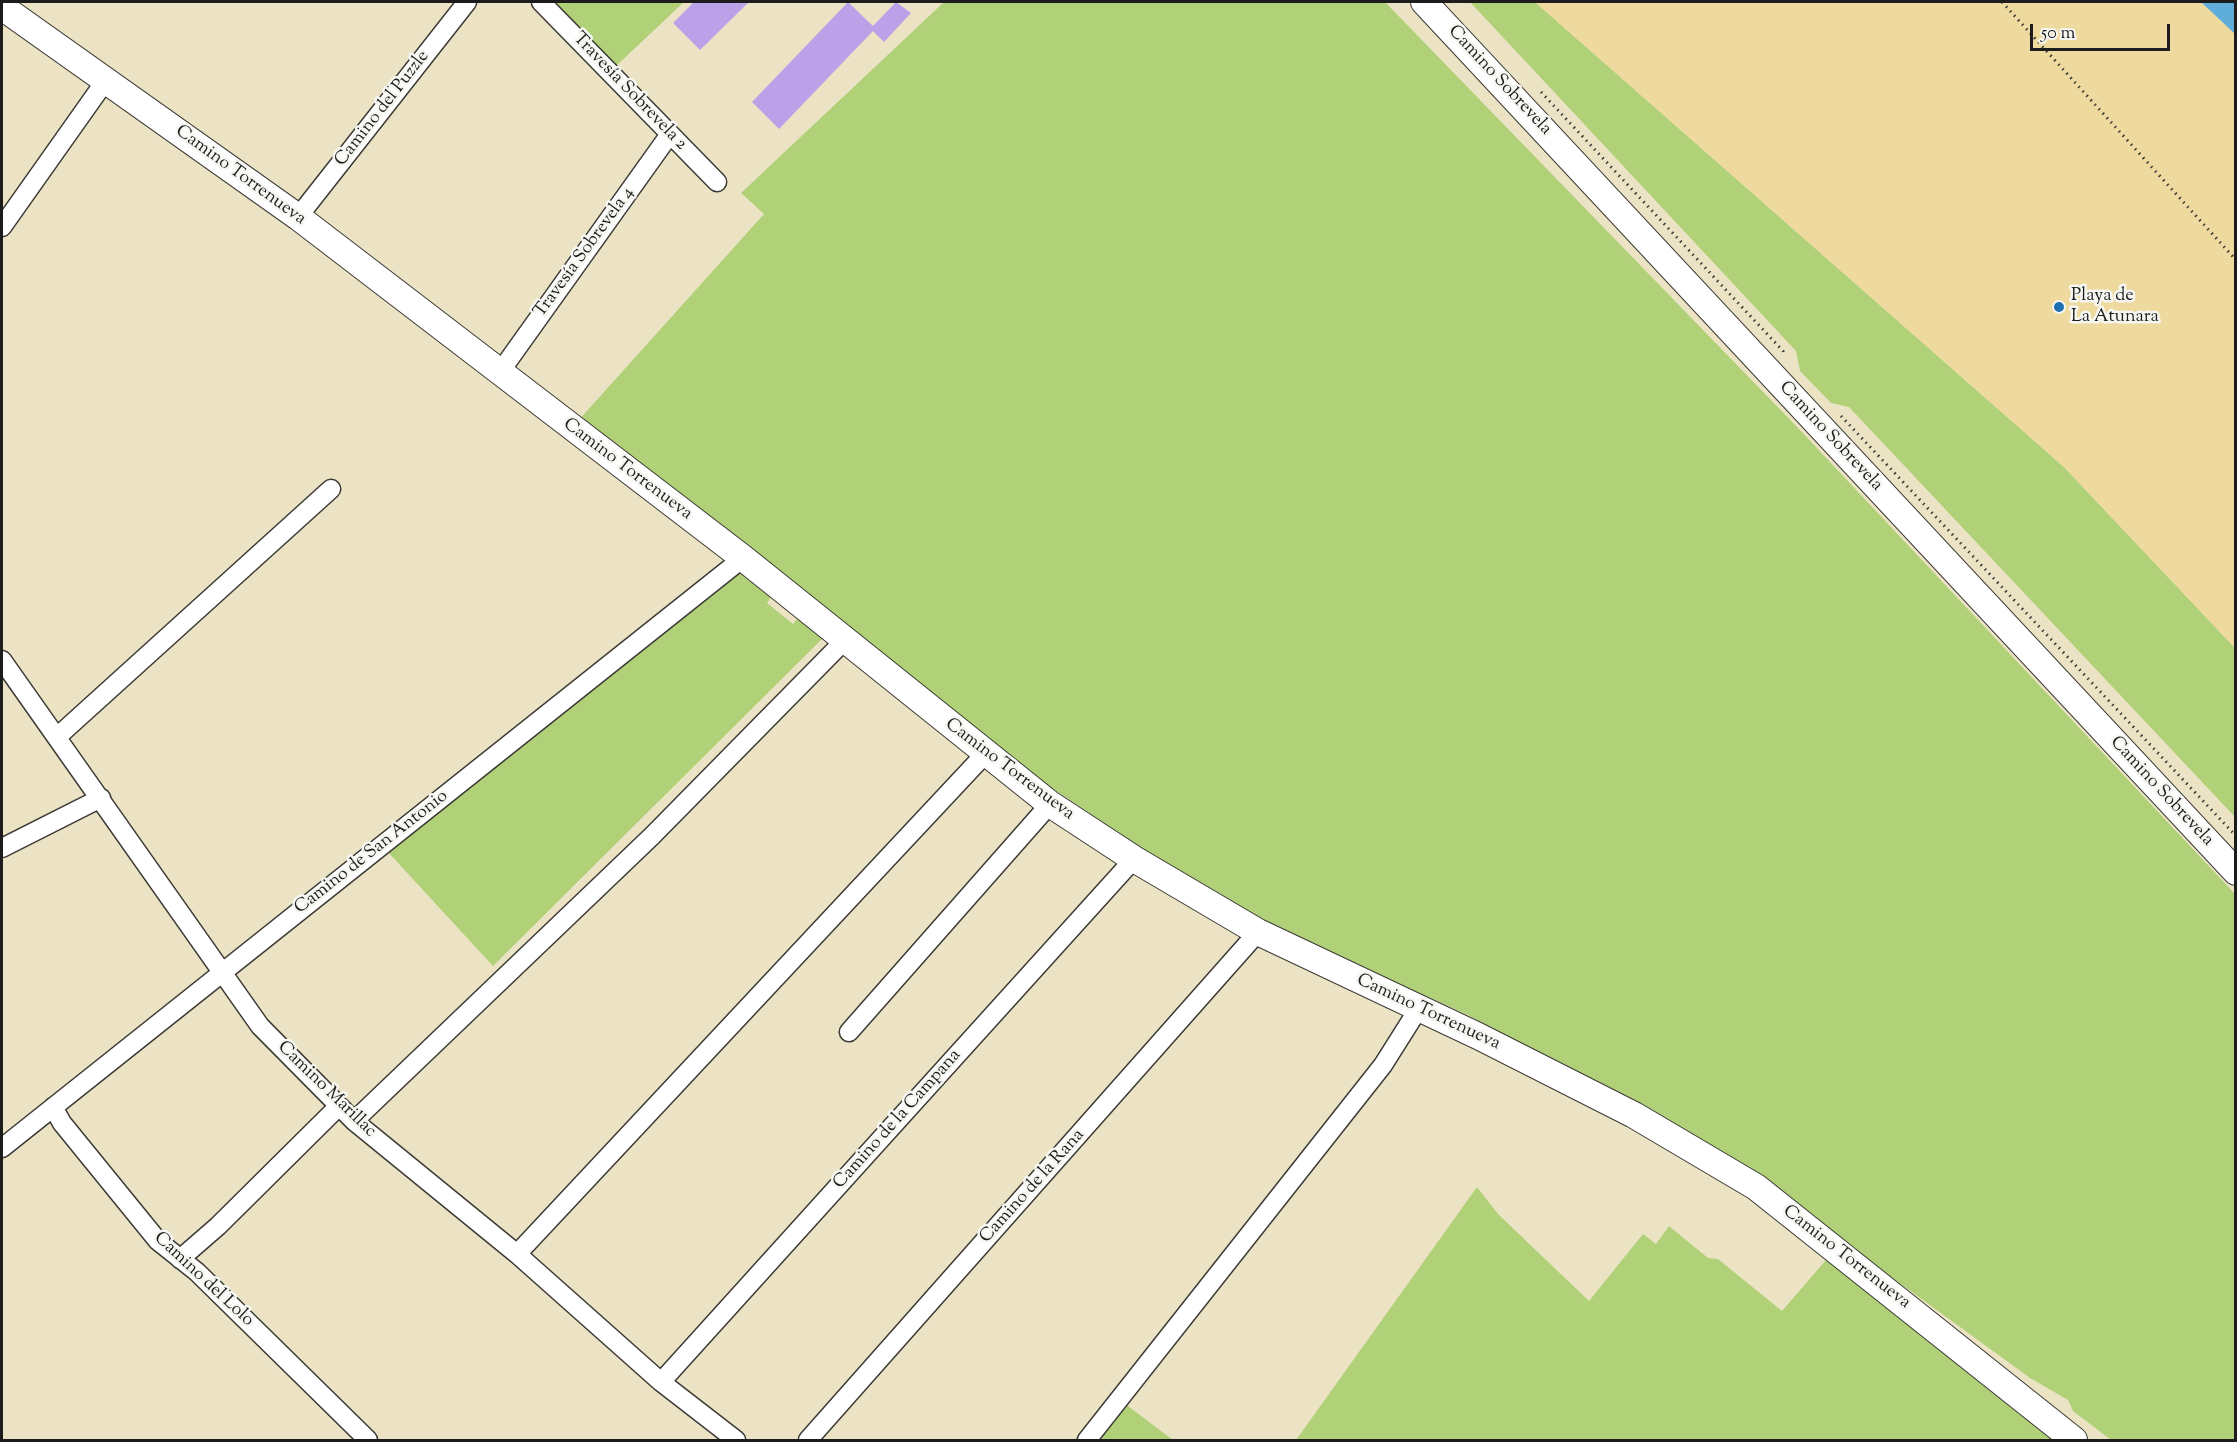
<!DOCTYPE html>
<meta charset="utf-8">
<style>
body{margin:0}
#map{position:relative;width:2237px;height:1442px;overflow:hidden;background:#ece3c5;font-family:"Sorts Mill Goudy",serif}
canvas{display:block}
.frame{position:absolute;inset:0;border:3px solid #1c1c1c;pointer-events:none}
.scale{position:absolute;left:2030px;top:24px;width:140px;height:27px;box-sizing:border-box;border:3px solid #1c1c1c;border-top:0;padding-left:8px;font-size:18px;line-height:21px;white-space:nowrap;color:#1c1c1c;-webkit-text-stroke:4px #f6f6f2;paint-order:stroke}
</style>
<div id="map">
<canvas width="2237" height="1442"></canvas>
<div class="frame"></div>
<div class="scale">50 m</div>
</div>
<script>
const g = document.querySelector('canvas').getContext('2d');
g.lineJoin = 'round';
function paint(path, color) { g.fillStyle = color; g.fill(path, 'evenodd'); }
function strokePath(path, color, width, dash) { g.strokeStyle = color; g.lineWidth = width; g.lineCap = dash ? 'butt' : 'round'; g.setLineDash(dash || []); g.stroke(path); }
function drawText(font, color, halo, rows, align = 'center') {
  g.font = font + ' "Sorts Mill Goudy",serif'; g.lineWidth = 5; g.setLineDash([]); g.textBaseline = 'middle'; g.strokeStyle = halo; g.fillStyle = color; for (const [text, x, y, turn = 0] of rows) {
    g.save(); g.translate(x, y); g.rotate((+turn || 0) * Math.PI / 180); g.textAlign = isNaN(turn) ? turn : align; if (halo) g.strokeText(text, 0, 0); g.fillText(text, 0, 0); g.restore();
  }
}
paint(new Path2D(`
 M551,2H684L616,66Z
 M944,2H1385L1800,430L2235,894V1440H2111L2073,1411L2068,1400L2030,1378L1824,1228L1578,1075L1470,1016L1270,925L1192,882L1000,753L577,422L764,214L741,193Z
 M1470,2H1535L2064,467L2235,648V817L1849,407L1831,403L1800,371L1796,351Z
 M739,572L771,597L767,603L793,624L798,618L823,638L493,966L387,851Z
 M1477,1187L1498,1214L1589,1301L1643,1234L1656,1244L1669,1226L1708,1258L1718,1259L1782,1311L1826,1260L2052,1440H1296Z
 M1124,1403L1173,1440H1096Z`), '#b1d179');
paint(new Path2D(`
 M1535,2H2201L2235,34V648L2064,467Z`), '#eeda9e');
paint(new Path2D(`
 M2201,2H2235V34Z`), '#5faed9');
paint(new Path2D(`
 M694,2H749L700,50L673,23Z
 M848,2L873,26L896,2L911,13L884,42L873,31L779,129L752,102Z`), '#bba1e7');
const street = new Path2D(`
 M541,2L717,182
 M298,217L467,2
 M2,227L106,80
 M500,372L670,134
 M2,660L260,1026L354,1121L517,1254L661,1382L736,1440
 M57,737L331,489
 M2,848L101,798
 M849,1032L1050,804
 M53,1107L62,1123L158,1241L197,1272L368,1440
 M354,1121L652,836L845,640
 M2,1148L743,558
 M517,1254L985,754
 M180,1259L218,1226L339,1106
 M661,1382L1134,859
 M808,1440L1258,932
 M1087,1440L1383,1065L1419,1008`);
const secondary = new Path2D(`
 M1424,2L2236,872
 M2,7L298,217L743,558L1050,804L1134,859L1258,932L1478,1036L1634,1115L1756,1187L2074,1440`);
strokePath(street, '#3b3a35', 21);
strokePath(secondary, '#3b3a35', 28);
strokePath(new Path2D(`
 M2002,2L2236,260
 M1541,92L1783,351L1784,355
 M1841,416L2236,836`), '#3b3a35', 3, [1.5, 4.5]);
strokePath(street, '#fff', 18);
strokePath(secondary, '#fff', 26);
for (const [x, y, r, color] of [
 [2059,307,6,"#1f6fb2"]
]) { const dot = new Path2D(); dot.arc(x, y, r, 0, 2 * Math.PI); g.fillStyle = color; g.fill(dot); strokePath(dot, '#f6f6f2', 2); }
drawText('18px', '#1c1c1c', '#f6f6f2', [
 ["Camino Sobrevela",1499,81,47],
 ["Travesía Sobrevela 2",629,92,46],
 ["Camino del Puzzle",383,109,-52],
 ["Camino Torrenueva",240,176,36],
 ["Travesía Sobrevela 4",585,253,-54],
 ["Camino Sobrevela",1830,437,47],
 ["Camino Torrenueva",627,470,37],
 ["Camino Torrenueva",1009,770,37],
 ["Camino Sobrevela",2161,792,47],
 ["Camino de San Antonio",372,853,-38],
 ["Camino Torrenueva",1428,1013,25],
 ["Camino Marillac",326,1090,44],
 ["Camino de la Campana",898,1120,-48],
 ["Camino de la Rana",1033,1187,-48],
 ["Camino Torrenueva",1846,1258,38],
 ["Camino del Lolo",203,1280,43]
]);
drawText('18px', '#1c1c1c', '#f6f6f2', [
 ["Playa de",2071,297],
 ["La Atunara",2071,318]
], 'left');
</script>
